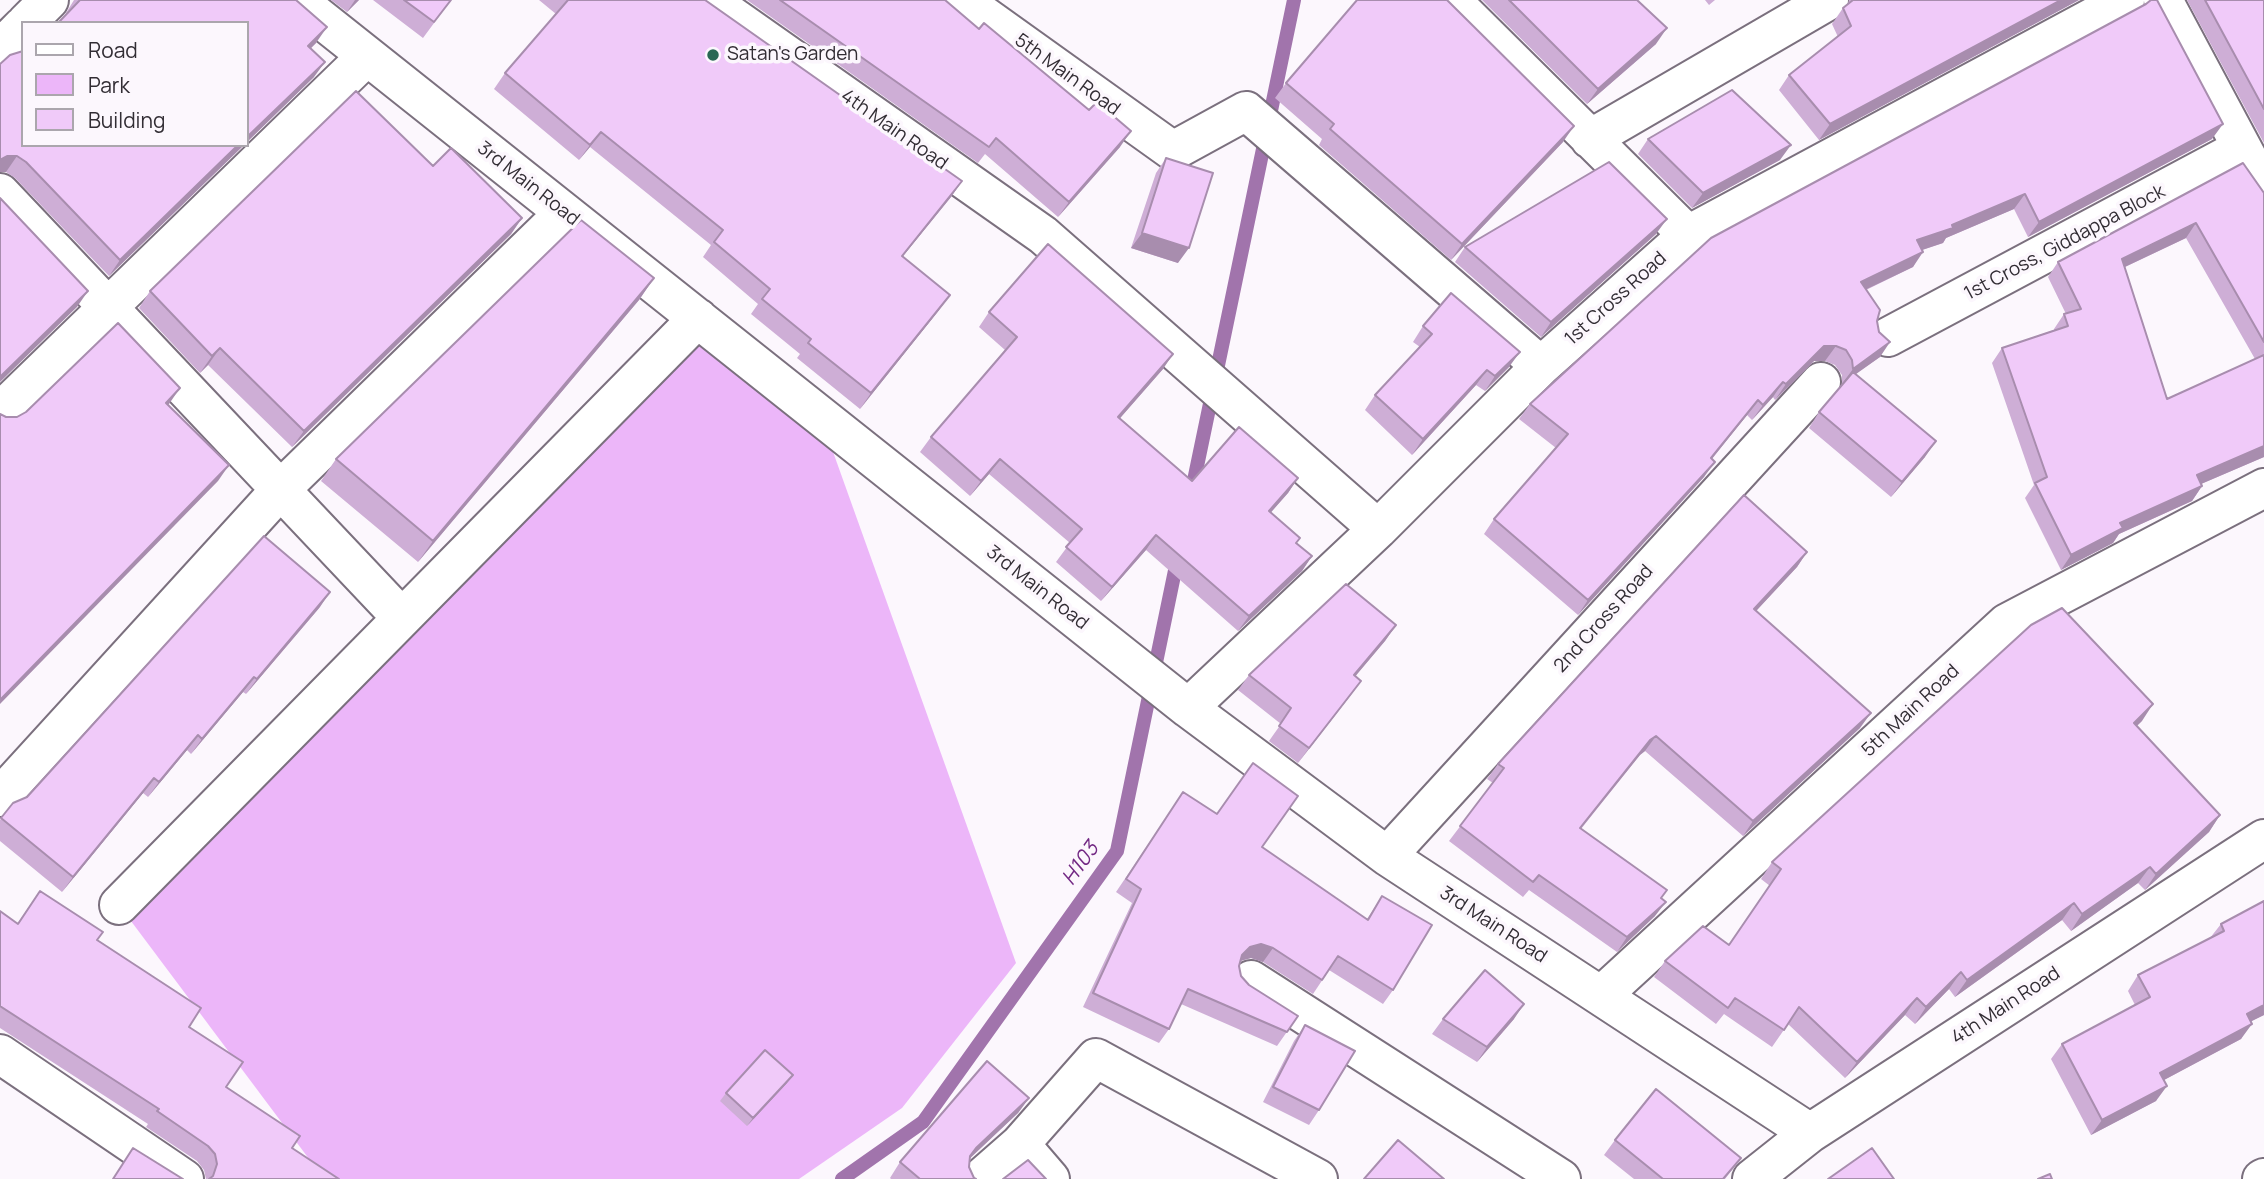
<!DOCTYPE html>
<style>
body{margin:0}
#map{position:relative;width:2264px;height:1179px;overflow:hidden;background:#fcf7fd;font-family:Manrope,sans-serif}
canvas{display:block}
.legend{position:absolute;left:21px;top:21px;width:228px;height:126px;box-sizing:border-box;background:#fcf7fd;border:2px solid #aba6ad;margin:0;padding:9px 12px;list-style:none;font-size:21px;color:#322d34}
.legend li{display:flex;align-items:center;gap:14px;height:35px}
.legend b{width:35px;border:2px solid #aba6ad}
</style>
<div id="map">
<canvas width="2264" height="1179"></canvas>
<ul class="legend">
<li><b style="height:9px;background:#fff"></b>Road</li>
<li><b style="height:19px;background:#ecb6f9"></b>Park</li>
<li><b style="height:19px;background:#f0caf9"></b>Building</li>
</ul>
</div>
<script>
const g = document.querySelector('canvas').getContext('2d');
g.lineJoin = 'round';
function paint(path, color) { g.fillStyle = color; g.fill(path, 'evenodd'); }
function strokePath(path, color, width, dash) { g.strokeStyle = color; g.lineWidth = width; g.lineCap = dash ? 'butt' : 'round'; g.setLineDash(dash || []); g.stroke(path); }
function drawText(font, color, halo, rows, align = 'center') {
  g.font = font + ' Manrope,sans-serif'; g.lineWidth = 7; g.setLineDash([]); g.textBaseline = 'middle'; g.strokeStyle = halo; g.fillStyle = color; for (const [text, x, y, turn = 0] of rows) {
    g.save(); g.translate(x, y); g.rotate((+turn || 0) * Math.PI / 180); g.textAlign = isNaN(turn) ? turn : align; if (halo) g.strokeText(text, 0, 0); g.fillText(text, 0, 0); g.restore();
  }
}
paint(new Path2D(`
 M697,335L832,449L1016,963L902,1108L799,1179H324L119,905Z`), '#ecb6f9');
strokePath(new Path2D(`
 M1191,495L1294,0
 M842,1179L923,1122L1117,851L1178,556`), '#a174ac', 14);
const street = new Path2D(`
 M297,0L1188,708L1387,856L1810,1133
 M709,0L1043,235L1378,529
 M962,0L1173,151L1246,111L1541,366
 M1451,0L1688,235
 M2163,0L2264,189
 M26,23L49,0
 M0,49L23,26
 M1590,139L1829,0
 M0,193L402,618
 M1888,337L2242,148
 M0,412L367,56
 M1188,708L1378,529L1541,366L1688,235L2125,0
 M0,797L281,489L564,213
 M1387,856L1821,382
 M119,905L698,318
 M1251,980L1561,1179
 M1602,995L2007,623L2264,488
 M0,1054L184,1179
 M1020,1144L1096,1058L1318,1179
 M980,1179L1020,1144L1050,1179
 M1752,1179L1810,1133L2264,839
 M2262,1179L2264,1178`);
strokePath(street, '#7b707e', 42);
strokePath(street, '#fff', 38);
paint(new Path2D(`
 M74,0H296L316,43L311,48L314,77L247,142V23L67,13H66Z
 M331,0H359L347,12Z
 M373,0H451L423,38Z
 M539,0H705L962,181L951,197L903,256L939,310L860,409L797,358L800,354L751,314L758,304L703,257L711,245L590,147L579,160L494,89L505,73L556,14Z
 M747,0H945L1120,147L1058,217L985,154L978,163Z
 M1482,0H1637L1656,44L1587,104Z
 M1705,0H1715L1709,5Z
 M1849,0H2079L1819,140L1779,90L1789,75L1838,37L1832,24L1843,8L1848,4Z
 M2187,0H2264V143Z
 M0,64L23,145H244L109,276L15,178L6,172H0Z
 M1286,83L1563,142L1451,260L1319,145L1322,139L1275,98Z
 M1648,139L1780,160L1692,208L1638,154Z
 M2212,139L2028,237L2014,209L1946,238L1943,243L1922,250L1913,267L1866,290L1877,321L1880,357L1855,374L1925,457L1891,497L1809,428L1819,412L1844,382L1842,384V375L1835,365L1825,361H1814L1775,400L1773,397L1752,420L1747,415L1712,459L1704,477L1578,615L1484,534L1494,519L1556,448L1519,419L1530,404L1711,238Z
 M1166,158L1178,263L1131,248L1156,173Z
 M433,166L522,218L511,234L292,447L208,365L200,373L139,308L150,291Z
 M2264,193V457L2201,484L2202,486L2192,501L2119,534L2113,543L2061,570L2025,498L2034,485L1992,363L2002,348L2054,330V329L2064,314H2066L2048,277L2058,262ZM2186,238L2255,359L2167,399L2125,267Z
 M1656,234L1541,337L1455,262L1465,247Z
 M654,278L639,300L418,562L321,481L336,459Z
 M989,312L1163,369L1120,418L1192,481L1298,478L1288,493L1270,513L1297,543L1312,556L1302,571L1238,631L1146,550L1101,601L1056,562L1070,543L989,474L970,496L920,452L931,437L1005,350L979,327Z
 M1423,326L1509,367L1485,391L1476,385L1412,455L1365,410L1375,395L1420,347L1413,342Z
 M1807,552L1797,567L1756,611L1860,728L1743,836L1645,751L1640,755L1581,829L1655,916L1617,952L1529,890L1523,897L1449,841L1493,783L1487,779L1498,764Z
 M320,607L246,694L243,692L191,754L187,750L148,797L143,793L62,892L0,841V820L13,803L27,797Z
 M1396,625L1385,641L1355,676L1361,681L1350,696L1298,763L1269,741L1281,724L1238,690L1249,675Z
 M2142,721L2137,726L2220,815L2209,832L2145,890L2138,883L2071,931L2062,920L1955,997L1949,989L1915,1024L1905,1015L1845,1078L1788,1024L1772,1047L1724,1014L1716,1024L1654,977L1665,961L1729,945L1770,886L1761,879L1772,862Z
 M1174,806L1262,847L1367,919L1382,896L1393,990L1383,1004L1329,970L1313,994L1263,962L1251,958L1240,961L1239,966L1241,976L1249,985L1298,1016L1277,1046L1181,1004L1169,1029L1159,1043L1083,1007L1132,903L1116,892Z
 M40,891L97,940L189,1027L226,1087L292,1148L339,1179H206L204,1170L197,1161L146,1127L148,1124L0,1028V911L17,924Z
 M2264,901V1015L2251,1021L2241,1039L2164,1080L2156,1101L2091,1135L2051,1059L2062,1044L2135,1005L2128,991L2138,975L2210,938L2221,924Z
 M1443,1019H1514L1477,1062L1432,1034Z
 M1305,1025L1319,1110L1309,1125L1263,1102L1294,1041Z
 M787,1083L747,1126L720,1101L726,1093Z
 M1029,1098L1018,1113L970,1158L969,1167L974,1178L976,1179H891L890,1178L900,1162Z
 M1615,1140L1741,1158L1725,1179H1634L1604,1155Z`), '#ceaed6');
paint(new Path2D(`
 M355,0H359L347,12Z
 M2061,0H2079L1819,140L1830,124Z
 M327,27L316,43L297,62L308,46Z
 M1667,28L1656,44L1587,104L1598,89Z
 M325,62L314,77L247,142V137Z
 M2223,124L2212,139L2028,237L2039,222Z
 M1574,126L1563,142L1451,260L1462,244Z
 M1131,131L1120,147L1058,217L1069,202Z
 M601,132L590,147L579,160L590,145Z
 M238,145H244L109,276L120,260Z
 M1791,145L1780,160L1692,208L1703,193Z
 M7,156H17L6,172H0V160Z
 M962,181L951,197L891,271L902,256Z
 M2025,194L2014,209L1946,238L1943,243L1907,255L1917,240Z
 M522,218L511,234L292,447L304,431Z
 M1667,219L1656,234L1541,337L1551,322Z
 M2196,223L2186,238L2112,273L2122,259Z
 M1142,233L1189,248L1178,263L1131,248Z
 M1923,252L1913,267L1850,297L1861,282Z
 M654,278L639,300L418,562L433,541Z
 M88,291L77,307L0,382V377Z
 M950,295L939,310L860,409L871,393Z
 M1890,342L1880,357L1842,384L1853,369Z
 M1824,346H1836L1825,361H1814L1775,400L1786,384Z
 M220,348L208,365L200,373L212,356Z
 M1520,352L1509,367L1485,391L1495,376Z
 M1173,354L1163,369L1108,432L1118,417Z
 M1487,370L1476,385L1412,455L1423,439Z
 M1783,382L1773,397L1752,420L1763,405Z
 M180,388L169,404L155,419L166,403Z
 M1758,400L1747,415L1700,473L1711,458Z
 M1936,441L1925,457L1891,497L1902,482Z
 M2264,446V457L2187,490L2197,475Z
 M1000,459L989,474L970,496L981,481Z
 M1715,462L1704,477L1578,615L1588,600Z
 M229,465L218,481L0,704V700Z
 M1298,478L1288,493L1259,526L1269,511Z
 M2202,486L2192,501L2119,534L2113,543L2061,570L2071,555L2120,523Z
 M1156,535L1146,550L1101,601L1112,587Z
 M1807,552L1797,567L1744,624L1754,609Z
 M1312,556L1302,571L1238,631L1249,616Z
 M330,592L320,607L246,694L257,679Z
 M1396,625L1385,641L1343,691L1354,675Z
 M254,677L243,692L191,754L202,739Z
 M1361,681L1350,696L1298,763L1309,748Z
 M2153,704L2142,721L2122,739L2134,723Z
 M1871,713L1860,728L1743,836L1753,821Z
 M198,735L187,750L148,797L159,782Z
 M1656,736L1645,751L1640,755L1569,843L1580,828L1650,740Z
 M154,778L143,793L62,892L73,877Z
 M2220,815L2209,832L2145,890L2156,874Z
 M2150,867L2138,883L2071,931L2082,914Z
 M1666,902L1655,916L1617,952L1627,937Z
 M2074,903L2062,920L1955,997L1967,980Z
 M1261,944L1273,948L1263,962L1251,958L1240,961L1242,955L1250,947Z
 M1961,972L1949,989L1915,1024L1926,1007Z
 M1917,998L1905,1015L1845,1078L1857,1062Z
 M1524,1004L1514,1019L1477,1062L1487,1047Z
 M2264,1005V1015L2236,1029L2247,1014Z
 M2252,1024L2241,1039L2149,1088L2160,1073Z
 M793,1075L787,1083L747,1126L753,1118Z
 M2167,1086L2156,1101L2091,1135L2102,1120Z
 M1029,1098L1018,1113L965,1163L976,1148Z`), '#a88dae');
const building = new Path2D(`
 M80,0H296L327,27L308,46L325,62L247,137V23H58Z
 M404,0H451L434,22Z
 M568,0H705L962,181L902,256L950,295L871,393L808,343L811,339L762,299L770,289L714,242L723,230L601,132L590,145L505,73Z
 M780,0H945L979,29L984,23L1089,110L1097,102L1131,131L1069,202L996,138L989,147Z
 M1357,0H1447L1574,126L1462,244L1330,129L1334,124L1286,83Z
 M1509,0H1637L1667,28L1598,89Z
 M1853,0H2061L1830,124L1789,75L1851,26L1843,8Z
 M2151,0H2157L2223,124L2039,222L2025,194L1952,225L1953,228L1917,240L1923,252L1861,282L1880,310L1877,321L1879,332L1890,342L1853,369L1852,360L1846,350L1836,346H1824L1786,384L1783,382L1763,405L1758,400L1711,458L1715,462L1588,600L1494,519L1568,434L1530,404L1711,238L2146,4Z
 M2205,0H2264V109Z
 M23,51V145H238L120,260L26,162L17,156H7L0,160V64L10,55Z
 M1732,90L1791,145L1703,193L1648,139Z
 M356,91L433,166L451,148L522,218L304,431L220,348L212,356L150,291Z
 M1166,158L1213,173L1189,248L1142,233Z
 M1609,162L1667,219L1551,322L1465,247Z
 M2243,163L2264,193V342L2196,223L2122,259L2167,399L2264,355V446L2197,475L2202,486L2120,523L2123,528L2071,555L2035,483L2047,477L2002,348L2068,326L2064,314L2081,309L2058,262Z
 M0,198L88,291L0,377Z
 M581,220L654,278L433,541L336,459Z
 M1048,244L1173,354L1118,417L1192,481L1239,427L1298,478L1269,511L1300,538L1296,543L1312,556L1249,616L1156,535L1112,587L1066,547L1082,529L1000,459L981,481L931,437L1017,337L989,312Z
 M1451,293L1520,352L1495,376L1487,370L1423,439L1375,395L1432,334L1423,326Z
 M118,323L180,388L166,403L229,465L0,700V414L6,417H17L26,412Z
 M1853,372L1936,441L1902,482L1819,412Z
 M1744,495L1807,552L1754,609L1871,713L1753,821L1656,736L1650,740L1580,828L1667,890L1661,898L1666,902L1627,937L1539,875L1533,882L1460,826L1504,768L1498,764Z
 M264,536L330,592L257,679L254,677L202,739L198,735L159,782L154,778L73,877L1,818L13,803L27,797Z
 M1346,584L1396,625L1354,675L1361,681L1309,748L1279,726L1291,708L1249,675Z
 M2062,608L2153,704L2134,723L2220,815L2156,874L2150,867L2082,914L2074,903L1967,980L1961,972L1926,1007L1917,998L1857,1062L1799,1007L1784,1030L1735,998L1728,1008L1665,961L1703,926L1729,945L1781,869L1772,862L2031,625Z
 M1253,763L1298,796L1262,847L1368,920L1382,896L1432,925L1393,990L1338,956L1322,980L1273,948L1261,944L1250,947L1242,955L1239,966L1241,976L1249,985L1298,1016L1287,1032L1188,989L1169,1029L1093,993L1141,889L1126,879L1183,792L1217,814Z
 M40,891L103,932L97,940L201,1008L189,1027L243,1062L226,1087L300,1136L292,1148L339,1179H209L213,1176L217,1164L215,1154L208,1146L157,1111L159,1109L0,1006V911L18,924Z
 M2264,901V1005L2247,1014L2252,1024L2160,1073L2167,1086L2102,1120L2062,1044L2150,997L2138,975L2224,931L2221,924Z
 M1485,970L1524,1004L1487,1047L1443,1019Z
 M1305,1025L1355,1051L1319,1110L1273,1087Z
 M765,1050L793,1075L753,1118L726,1093Z
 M987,1061L1029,1098L976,1148L970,1156L969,1167L974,1178L976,1179H920L900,1162Z
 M1656,1089L1741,1158L1723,1179H1663L1615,1140Z
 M1398,1140L1444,1179H1364Z
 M133,1148L183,1179H113Z
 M1872,1148L1894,1179H1828Z
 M1028,1160L1046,1179H1003Z
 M2050,1174L2052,1179H2038Z`);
paint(building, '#f0caf9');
strokePath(building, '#a88dae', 2);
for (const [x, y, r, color] of [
 [713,55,7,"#286753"]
]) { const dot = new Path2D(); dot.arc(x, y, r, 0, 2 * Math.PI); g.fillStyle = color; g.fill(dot); strokePath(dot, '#fcf7fd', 2.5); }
drawText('19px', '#322d34', '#fcf7fd', [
 ["Satan's Garden",727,55]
], 'left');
drawText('19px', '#322d34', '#fcf7fd', [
 ["5th Main Road",1067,75,36],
 ["4th Main Road",894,130,35],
 ["3rd Main Road",528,184,38],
 ["1st Cross, Giddappa Block",2065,243,-28],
 ["1st Cross Road",1616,299,-42],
 ["3rd Main Road",1037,588,38],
 ["2nd Cross Road",1604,619,-48],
 ["5th Main Road",1911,711,-43],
 ["3rd Main Road",1493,925,33],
 ["4th Main Road",2006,1006,-33]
]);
drawText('italic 21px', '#732984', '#fcf7fd', [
 ["H103",1081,864,-55]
]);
</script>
